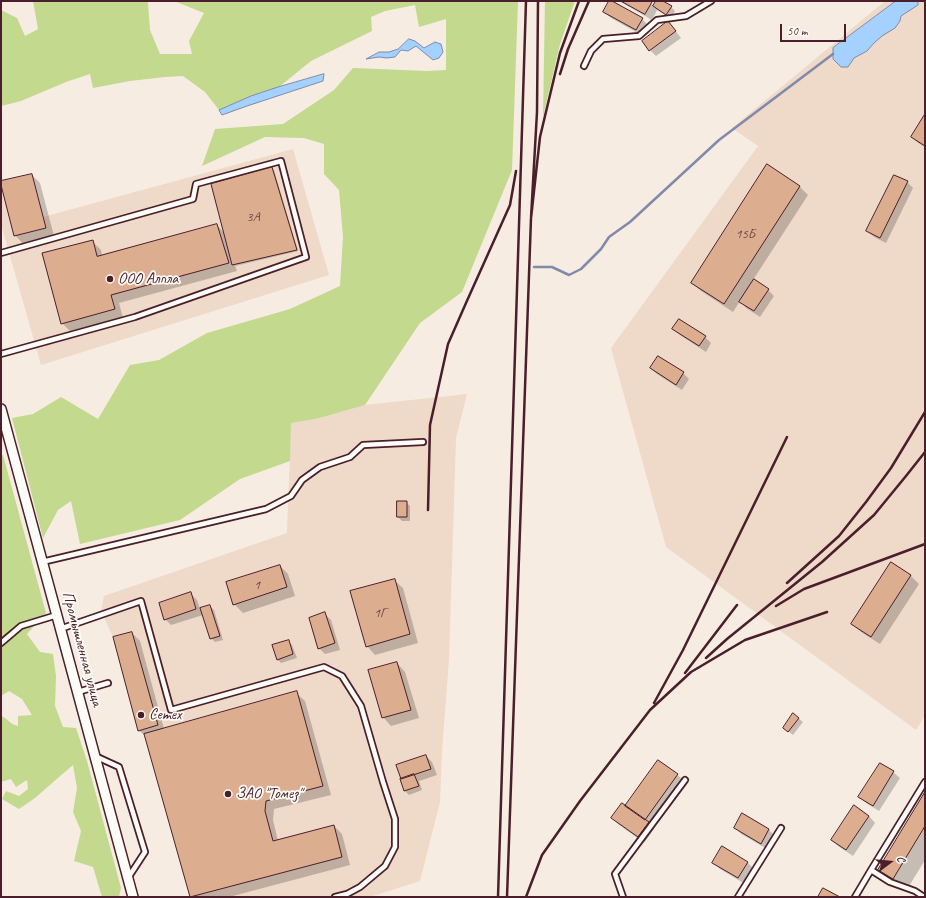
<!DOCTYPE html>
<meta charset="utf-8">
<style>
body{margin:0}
#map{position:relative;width:926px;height:898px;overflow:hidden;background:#f7ece2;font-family:Caveat,sans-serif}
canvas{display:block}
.frame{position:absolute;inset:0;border:2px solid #4a1f2b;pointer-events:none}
.north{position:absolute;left:870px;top:842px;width:40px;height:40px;-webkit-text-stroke:3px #fdfcf7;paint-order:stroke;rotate:74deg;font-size:11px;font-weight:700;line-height:16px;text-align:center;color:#4a1f2b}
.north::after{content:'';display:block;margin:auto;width:14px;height:18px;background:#4a1f2b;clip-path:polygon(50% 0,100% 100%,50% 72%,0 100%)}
.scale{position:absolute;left:780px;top:24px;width:66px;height:18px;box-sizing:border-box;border:2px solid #4a1f2b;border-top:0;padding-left:5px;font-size:12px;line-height:14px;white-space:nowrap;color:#4a1f2b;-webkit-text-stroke:3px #fdfcf7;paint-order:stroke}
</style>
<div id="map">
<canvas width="926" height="898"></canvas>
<div class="frame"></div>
<div class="north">С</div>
<div class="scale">50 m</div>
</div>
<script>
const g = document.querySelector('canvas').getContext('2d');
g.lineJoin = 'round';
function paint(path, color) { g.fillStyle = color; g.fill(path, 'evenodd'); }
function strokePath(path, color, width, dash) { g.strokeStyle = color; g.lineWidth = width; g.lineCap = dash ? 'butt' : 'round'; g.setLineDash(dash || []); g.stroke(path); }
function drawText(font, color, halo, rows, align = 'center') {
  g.font = font + ' Caveat,sans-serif'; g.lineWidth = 3.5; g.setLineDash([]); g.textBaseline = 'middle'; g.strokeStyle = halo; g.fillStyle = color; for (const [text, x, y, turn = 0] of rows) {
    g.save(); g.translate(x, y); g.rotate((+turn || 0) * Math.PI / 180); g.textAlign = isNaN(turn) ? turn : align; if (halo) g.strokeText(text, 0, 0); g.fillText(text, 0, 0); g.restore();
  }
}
paint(new Path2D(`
 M885,1H925V715L916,730L666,547L611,348L758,146L732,128Z
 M293,149L329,275L41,365L1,224V181L32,174L43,217Z
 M467,394L456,438L449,659L442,751L440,802L420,881L370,897H190L144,734L138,731L113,637L101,611L104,596L287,533L291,423L316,419L365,405Z`), '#efd9c9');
paint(new Path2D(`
 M33,1H147L148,3L150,30L160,54H192L189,41L204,13L174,1H518L512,170L462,292L420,323L365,405L316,419L291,423L290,461L240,479L180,520L80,544L71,501L58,510L43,538L12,418L33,414L61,397L98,419L130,365L159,360L207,333L290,309L340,286L343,237L339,190L324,174V144L304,138L265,137L202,166L215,129L283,124L334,90L353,68L427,71L446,70V19L419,27L415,5L385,11L371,17L372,31L311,61L279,87L251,96L219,110L205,92L183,76L165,77L130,81L93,88L90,74L66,82L21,101L1,106V10L17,18L25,36L38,29Z
 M545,1H575L560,44L543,117Z
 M3,455L46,613L27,634L40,652L53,654L56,676L55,706L63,727L76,728L87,761L121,888L119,897H102L93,867L74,861L81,831L73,812L77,788L73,765L59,777L35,798L19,809L2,799L6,791L19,796L28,789L27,780L16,787L11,779L1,782V716C9,719 9,724 18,726V716L32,715L22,699L9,691L1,696V456Z`), '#c2d98e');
const water = new Path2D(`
 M896,1H918V5L901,16L900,21L895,28L882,36L874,43L867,51L854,58L848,67H841L833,59V48Z
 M409,39L415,41L424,48L435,42L441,44L443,52L439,58L433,60L416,46L408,51L401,50L395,57L387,58L379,57L366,59L379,52H389L398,49Z
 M324,74L323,81L247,106L222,115L219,110L251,96L278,87Z`);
paint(water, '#a4d1ff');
strokePath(water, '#808aaa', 1);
paint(new Path2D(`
 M619,1H648L654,6L658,1H661L671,7L675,11L671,18L657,10L652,20Z
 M604,12L642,19L648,25L643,36L611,18Z
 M668,22L674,29L681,38L656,56L650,50Z
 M925,116V147L918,143L912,137Z
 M272,168L274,170L298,251L235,266L237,271L119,303L123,318L70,331L62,323L92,241L101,250L102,256L217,225L225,234Z
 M32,175L40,183L54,236L23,244L15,235Z
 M907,182L913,188L886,243L874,237L867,231Z
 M799,186L808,195L753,280L768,290L774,296L760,317L746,308L740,301L733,312L701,291L692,283Z
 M674,329L705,337L711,343L706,352L680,335Z
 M651,368L683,373L689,379L682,390L657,374Z
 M406,502L410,506V521H402L398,517Z
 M891,563L911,576L919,584L880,644L861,632L852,624Z
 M280,566L288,574L295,596L243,613L234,604Z
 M394,580L403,588L418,643L375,655L367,646Z
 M191,594L197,600L200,609L210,606L214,610L223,640L215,642L211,638L203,615L171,625L165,619Z
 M325,614L331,620L340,650L325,654L319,648Z
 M132,633L140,641L164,729L296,693L305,701L331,795L274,809L273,820L278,841L334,826L342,834L350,865L229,897L191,896L146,737L139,730Z
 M288,641L292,645L297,658L281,663L277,659Z
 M397,663L405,672L419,718L391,726L383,717Z
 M794,715L803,722L793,735L788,731Z
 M426,756L432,762L437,775L419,781L422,790L409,795L405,791L402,779Z
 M880,764L893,772L900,778L879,811L866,803L860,797Z
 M677,775L681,778L648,824L654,829L644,843L618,824L612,818L625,807Z
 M925,794V860L906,891L892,882L880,870Z
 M743,814L769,830L775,836L767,849L741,834L735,827Z
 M869,816L875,823L853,856L838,846L832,840Z
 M722,848L748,863L754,869L745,884L720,869L713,862Z`), '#0003');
strokePath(new Path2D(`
 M534,267H552L569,275L581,269L601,249L609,237L630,222L719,140L833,54`), '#808aaa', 2.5);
const building = new Path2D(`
 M609,1H612L643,18L636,30L603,12Z
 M621,1H650L652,2L645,14Z
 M656,1H663L672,6L666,15L653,6Z
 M668,21L676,31L649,51L642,41Z
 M925,114V146L911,137Z
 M767,164L800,186L724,304L691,283Z
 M272,167L297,250L232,265L211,184Z
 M32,174L46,228L14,236L1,185V181Z
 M894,175L908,181L880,238L866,231Z
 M217,224L229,263L111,295L115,309L61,324L42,253L93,240L97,256Z
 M754,279L769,289L754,311L739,302Z
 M679,319L706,336L699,346L672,329Z
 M658,356L684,372L676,385L650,368Z
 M397,501H407V517H397Z
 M891,562L911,575L871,637L851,624Z
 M280,565L287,587L233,605L226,582Z
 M395,579L410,634L366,647L350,591Z
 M191,592L196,609L164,620L159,603Z
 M210,605L220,636L210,639L200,608Z
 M325,612L335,643L318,649L309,618Z
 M132,632L158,725L138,731L113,637Z
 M289,640L293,654L277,660L272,645Z
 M397,662L411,710L382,718L368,670Z
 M297,691L323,786L266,801L265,811L273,841L334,825L342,857L190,897L144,734Z
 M793,713L799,718L788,732L783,728Z
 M426,755L431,769L401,779L396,765Z
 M658,760L678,774L645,820L625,806Z
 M880,763L894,771L873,806L858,797Z
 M414,774L419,786L404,791L400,779Z
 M925,792V826L893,879L878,870Z
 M622,803L649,822L638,837L611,818Z
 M854,805L869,816L846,850L831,840Z
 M742,813L769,829L761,844L734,828Z
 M722,846L748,862L738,878L712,863Z
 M823,888L840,897H818Z`);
paint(building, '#ddad8f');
strokePath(building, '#4a1f2b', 1);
const service = new Path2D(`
 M584,66L591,51L603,39L639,36L657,20L686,16L711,1
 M1,253L193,199L196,184L281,161L306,257L135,317L1,354
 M42,562L266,509L291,496L302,480L320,467L350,457L363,445L423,442
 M60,629L141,601L171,710L324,667L342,676L361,706L383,782L395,819V847L385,866L360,887L347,894L335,897
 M1,643L21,626L57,615
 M78,692L108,683
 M95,756L119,767L145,852L128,878
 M623,897L615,874L685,780
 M738,897L781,828
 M855,897L871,870
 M924,897L915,891L890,882L871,870L925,782`);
const minor = new Path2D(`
 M1,409L133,897`);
strokePath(service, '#4a1f2b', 8);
strokePath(minor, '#4a1f2b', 12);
strokePath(service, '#fdfcf7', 4.5);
strokePath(minor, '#fdfcf7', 9);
strokePath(new Path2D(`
 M538,1L537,112L531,218L540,137L560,53L579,1
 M560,74L568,49L589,1
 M428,510L430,425L448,344L466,303L510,205L516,171
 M787,583L839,536L866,502L891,468L925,412
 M776,606L804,589L925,544
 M706,658L727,639L822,562L874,515L906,476L925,452
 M685,673L737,605
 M654,703L683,650L787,437
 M498,897L526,1
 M507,897L531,218
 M526,897L542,855L580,801L650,710L691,672L745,640L827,612`), '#4a1f2b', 2.5);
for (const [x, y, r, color] of [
 [110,279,4,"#4a1f2b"],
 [141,715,4,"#4a1f2b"],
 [228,794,4,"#4a1f2b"]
]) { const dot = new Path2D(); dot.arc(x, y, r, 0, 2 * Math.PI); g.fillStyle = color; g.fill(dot); strokePath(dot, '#fdfcf7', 1.5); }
drawText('14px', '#6f4244', null, [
 ["3А",253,217],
 ["15Б",745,234],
 ["1",257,585],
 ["1Г",380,613]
]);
drawText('16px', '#4a1f2b', '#fdfcf7', [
 ["ООО Алпла",118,279],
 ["Cemex",149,715],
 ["ЗАО \"Томез\"",236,794]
], 'left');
drawText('16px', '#4a1f2b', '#fdfcf7', [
 ["Промышленная улица",82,649,75]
]);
</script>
